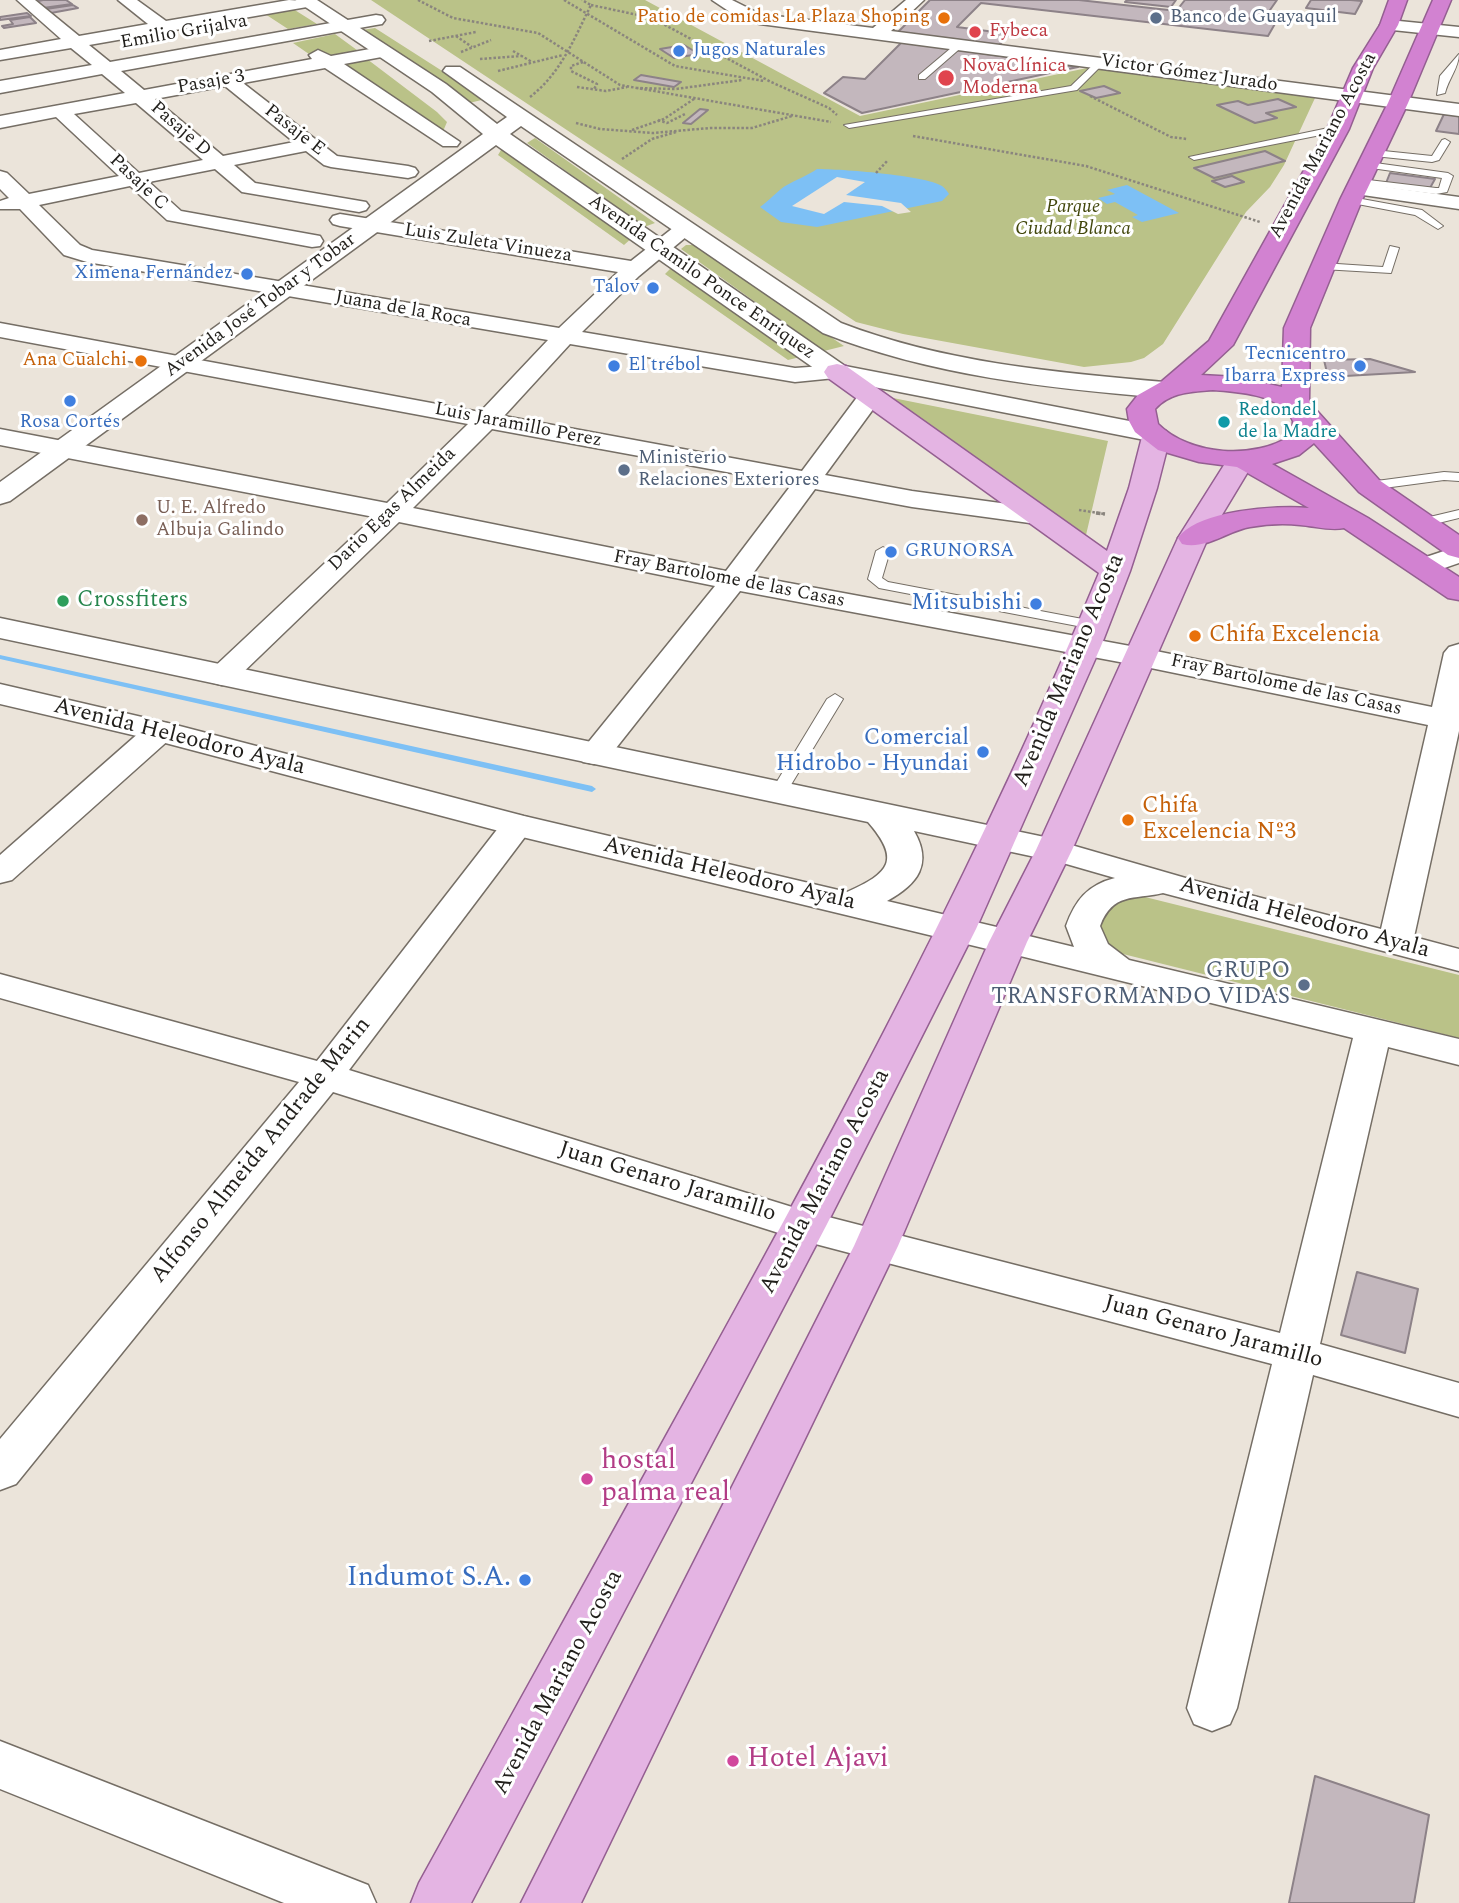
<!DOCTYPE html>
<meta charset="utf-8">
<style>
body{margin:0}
canvas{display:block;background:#ebe4da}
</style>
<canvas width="1459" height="1903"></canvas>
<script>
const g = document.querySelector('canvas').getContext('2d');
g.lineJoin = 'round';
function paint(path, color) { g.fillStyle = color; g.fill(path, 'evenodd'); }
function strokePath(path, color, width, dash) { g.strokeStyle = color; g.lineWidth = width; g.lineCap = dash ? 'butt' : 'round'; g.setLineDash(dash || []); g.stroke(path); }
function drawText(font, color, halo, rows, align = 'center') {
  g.font = font + ' Spectral,serif'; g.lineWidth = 6; g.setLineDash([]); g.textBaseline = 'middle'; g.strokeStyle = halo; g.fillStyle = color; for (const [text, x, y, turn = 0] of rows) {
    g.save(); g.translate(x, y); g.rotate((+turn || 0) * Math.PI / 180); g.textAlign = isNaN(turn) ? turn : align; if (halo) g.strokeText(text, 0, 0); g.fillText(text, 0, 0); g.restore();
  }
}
paint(new Path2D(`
 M371,0H645L860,116L1087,68L1315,98L1284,165L1270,187L1246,212L1163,344L1144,358L1131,362L1084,367L903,334L856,322Z
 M290,7L317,24L288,29L262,12Z
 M375,28L486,99L469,103L362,30Z
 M335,34L361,53L319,61L293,43Z
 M367,59L437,112L447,122L444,129L429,137L328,66Z
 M535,138L655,223L644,227L527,143Z
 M509,149L633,237L624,245L498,155L501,150Z
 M686,245H695L844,346L824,351L681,249Z
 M673,266L800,357L788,360L665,274Z
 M893,398L1108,441L1086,535L1067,531Z
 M1117,896L1145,897L1459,975V1038L1115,952L1101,943L1091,915Z`), '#bac288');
paint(new Path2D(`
 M817,169C840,169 924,175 942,186C945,188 947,191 949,194L942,201L817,227L781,222L760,207C769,201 779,189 787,185C797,179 807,176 817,169Z
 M1127,185L1179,213L1142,222L1132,217L1138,215L1115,202L1107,204L1098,198L1115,194L1107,190Z`), '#7dc0f5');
paint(new Path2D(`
 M837,177L865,182L846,195L901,203L911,212L898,214L882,206L844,202L824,214L792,206Z`), '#ebe4da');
paint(new Path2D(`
 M0,655L592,786L596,789L592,792L0,659Z`), '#7dc0f5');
const building = new Path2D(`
 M43,0H66L72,4L43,8L34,2Z
 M930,0H1079L1276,22L1268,36L981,3L957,27L1010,34L999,45L898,32Z
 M1127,0H1176L1171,7L1125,2Z
 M1185,0H1277L1263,20L1177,10Z
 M1311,0H1351L1362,1L1355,14L1306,8Z
 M73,5L78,8L51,13L46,9Z
 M27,13L31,16L0,20V17Z
 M30,17L36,23L4,28L2,26L13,24L10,20Z
 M902,42L1078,67L862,113L824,93L843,77L865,79Z
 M684,45L699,54L674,58L660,49Z
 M641,75L681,82L674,87L634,80Z
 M1104,86L1120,93L1096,98L1080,91Z
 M1278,99L1296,107L1266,113L1277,118L1255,123L1217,105L1238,101L1248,105Z
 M700,109L708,110L691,124L683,123Z
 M1444,114L1459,116V134L1436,131Z
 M1265,151L1285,161L1214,178L1194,168Z
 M1390,173L1435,179L1430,188L1386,183Z
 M1232,176L1244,182L1225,187L1212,181Z
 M1370,359L1415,372L1328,377L1324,360Z
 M1357,1272L1418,1289L1405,1353L1341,1335Z
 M1315,1776L1429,1815L1414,1903H1289Z`);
paint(building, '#c3b7bd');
strokePath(building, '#8d8288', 2);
const lane = new Path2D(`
 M957,43L964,45L925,79H919V75Z
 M1459,54C1459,67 1448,80 1445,93L1437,95L1440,76Z
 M1098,60L1105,62L1077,90L849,128L844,125L1071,86Z
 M1338,126L1341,127V131L1194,160L1189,157Z
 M1445,139L1450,142L1439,160L1432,162L1374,156L1369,153L1374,150L1432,156L1442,140Z
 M1368,162L1448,173L1453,176L1447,192L1436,194L1356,184V180L1360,179L1436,188H1439L1442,178L1364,167L1363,165Z
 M1351,197L1422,210L1443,226L1438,229L1415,215L1347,202V198Z
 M1390,246L1399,248L1391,273L1322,269L1317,266L1322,263L1383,267Z
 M1444,472L1459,473V481L1444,480L1369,490L1362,486L1369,482Z
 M1459,510V518L1422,527L1415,523L1417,520Z
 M883,547L890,551L882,578L888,582L1093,621L1100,625L1093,629L879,588L868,579L876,551Z
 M835,694L843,699L786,793L778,798L772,796L770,793L827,699Z`);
const street = new Path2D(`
 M17,0H35L79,36L148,24L118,0H137L166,21L289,0L315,2L307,7L89,45L110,62L376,15L382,16L385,20L382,24L376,25L121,71L144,90L312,59L309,55L318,50L331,56L381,47L390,52L387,56L344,64L460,142L457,146H443L325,68L243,83L337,156L408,166L415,168L418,172L415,176L408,178L331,167L324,165L306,151L234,165L255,183L366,202L369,206L366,210L359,212L242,192L215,169L149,182L181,211L320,236L323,241L320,246L312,247L167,220L130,186L39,205L80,245L92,250L559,328L618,272L340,226L333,224L330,220L333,216L340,214L631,261L678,224H692L696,228L692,232L639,276L582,332L795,368L837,365L845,367L849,372L845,377L795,382L570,344L504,416L802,471L861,392L870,390L879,392L882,397L825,475L912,491L1037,508L1046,510L1050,516L1046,522L1037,524L912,507L815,489L751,576L1141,648L1432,707L1444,653L1449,647L1459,644V731L1414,937L1459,949V971L1163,893C1133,900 1113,892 1100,926L1108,944L1129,960L1459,1039V1065L1388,1047L1320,1344L1459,1383V1417L1313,1375L1237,1708L1230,1724L1212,1731L1194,1724L1187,1708L1272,1364L804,1241L333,1092L16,1484L0,1490V1439L299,1082L0,998V974L317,1061L506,818L518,815L530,818L534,825L349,1070L805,1211L1280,1333L1353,1038L996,950L991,942L996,934L1008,931L1074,947L1066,926C1075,901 1087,885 1115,878L1042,857L1037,850L1042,843L1054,840L1196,881L1381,929L1428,725L1141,666L740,591L605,762L594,764L583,762L578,755L715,586L399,522L233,682L222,685L211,682L207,676L211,670L374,517L0,445V429L387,503L468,424L0,337V323L480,412L548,340L87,262L64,255L20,209H0V201L9,198L0,189V171L7,173L29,194L119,176L56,117L0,128V116L125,93L102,74L0,93V81L92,65L71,48L0,60V50L61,39ZM225,86L294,142L223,156L155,99ZM136,103L203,160L139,173L74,114ZM492,429L792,484L726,571L413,508Z
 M712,0H732L760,14L873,28L906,0H924L891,31L1459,104V116L760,24L742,20Z
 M1389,20L1459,27V37L1383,29L1380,25Z
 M1356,183L1459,197V209L1349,193L1346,189L1349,185Z
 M1459,546V563L1424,575L1414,573L1410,567L1414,561Z
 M160,722L171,724L175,731L171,738L12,880L0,883V855L149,724Z
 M0,1741L368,1885L376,1903H284L0,1789Z`);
const secondary = new Path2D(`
 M295,0H317L446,84L497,124L507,117L443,71L446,67H460L841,323C945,363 1053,372 1164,382L1173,384L1177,390L1173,396L1164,398C1047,388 933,376 823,333L521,126L510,134L845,366L1150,425L1160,427L1164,433L1160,439L1150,441L828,378L496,145L10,501L0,504V482L483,134L432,92Z
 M0,618L1054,839L1067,842L1072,850L1067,858L1054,861L914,831C933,864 918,884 887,901L1022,933L1027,942L1022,951L1008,954L518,836L154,740L0,704V684L172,724L524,816L847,892C890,873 901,860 868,822L0,638Z`);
const primary = new Path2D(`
 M837,364L846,366L1107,551L1129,488L1142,437L1146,431L1156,429L1166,431L1170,437L1157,488L1130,571L1101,646L976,929L826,1226L471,1903H411L419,1883C512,1714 606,1545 699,1376C843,1115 985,850 1099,573L828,378L824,372L828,366Z
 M1241,452L1251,454L1255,460L1208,538L1072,850L1027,942L898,1246L581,1903H521L854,1246L989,942L1036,850L1178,538L1231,454Z`);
const highway = new Path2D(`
 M1389,0H1407L1398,25L1373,68L1349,129L1233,345L1201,375L1237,377L1282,387L1284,328L1340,200L1388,103L1433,0H1451L1408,103L1362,200L1310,328L1309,402L1379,480L1459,535V558L1448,555L1359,492L1314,443L1299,455L1272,464L1368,518L1459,577V600L1448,598L1344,528C1330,531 1314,526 1300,525C1283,523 1267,524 1250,527C1227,531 1206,550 1182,544L1178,538C1197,510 1277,505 1309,508L1237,467L1199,462L1158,450L1135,432L1129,421L1127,409L1138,395L1161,382L1209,341L1327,129L1353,68L1380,25ZM1213,390C1239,392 1281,394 1293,421L1292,435C1255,460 1190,456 1158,424L1155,409C1170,392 1191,392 1213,390Z`);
strokePath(lane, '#756e65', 2);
strokePath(street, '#756e65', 3);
strokePath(secondary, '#756e65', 3);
strokePath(primary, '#945f91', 3);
strokePath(highway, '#945f91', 3);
strokePath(new Path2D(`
 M418,0L453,18L538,33L620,85L831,122
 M564,0L675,66L764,81
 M591,5L652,18L771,82L829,108L837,115
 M456,36L472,47
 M429,41L476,32
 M513,51L532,62
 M461,52L491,40
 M480,59L521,56
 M583,62L571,66V71L597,84L594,89
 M498,71L563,55
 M577,87L606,91L627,87
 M636,88L676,89L742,80
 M1090,96L1171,137L1187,139
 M530,97C561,73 574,39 591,5L582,0
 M658,120L667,123L685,114
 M576,123L600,129L653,133L710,128H752L792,116
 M632,130L664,119L694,99
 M913,136L1086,166L1260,222
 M622,159L652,139L676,132
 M876,173L888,160
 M1079,510L1105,514`), '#8a857e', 2.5, [2.5, 2]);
strokePath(new Path2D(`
 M1096,513L1105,514`), '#8a857e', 3.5, [4.5, 2.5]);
paint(lane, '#fff');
paint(street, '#fff');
paint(secondary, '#fff');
paint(primary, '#e4b4e3');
paint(highway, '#d282d1');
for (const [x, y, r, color] of [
 [944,18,7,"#e8710a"],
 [1156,18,7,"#5c6f8a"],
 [975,32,7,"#e0444e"],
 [679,51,7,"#3f7fe0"],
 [946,78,9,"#e0444e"],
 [247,274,7,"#3f7fe0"],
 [653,288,7,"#3f7fe0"],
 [141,361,7,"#e8710a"],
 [614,366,7,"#3f7fe0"],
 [1360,366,7,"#3f7fe0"],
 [70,401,7,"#3f7fe0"],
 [1224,422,7,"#0f9aa8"],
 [624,470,7,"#5c6f8a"],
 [142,520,7,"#8d6e63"],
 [891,552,7,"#3f7fe0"],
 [63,601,7,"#2e9e5b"],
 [1036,604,7,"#3f7fe0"],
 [1195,636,7,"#e8710a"],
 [983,752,7,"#3f7fe0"],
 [1128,820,7,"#e8710a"],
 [1304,985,7,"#5c6f8a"],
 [587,1479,7,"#d1479c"],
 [525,1580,7,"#3f7fe0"],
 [733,1761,7,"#d1479c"]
]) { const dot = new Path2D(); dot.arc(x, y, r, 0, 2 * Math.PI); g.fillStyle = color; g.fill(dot); strokePath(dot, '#fff', 2.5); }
drawText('19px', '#c56008', '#fff', [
 ["Patio de comidas La Plaza Shoping",930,18],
 ["Ana Cualchi",127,361]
], 'right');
drawText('19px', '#4e5e75', '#fff', [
 ["Banco de Guayaquil",1170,18],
 ["Ministerio",638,459],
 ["Relaciones Exteriores",638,481]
], 'left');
drawText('19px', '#be3a42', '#fff', [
 ["Fybeca",989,32],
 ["NovaClínica",962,67],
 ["Moderna",962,89]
], 'left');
drawText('19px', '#211f1b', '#fff', [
 ["Emilio Grijalva",184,33,-10],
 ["Victor Gómez Jurado",1189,74,8],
 ["Pasaje 3",211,83,-10],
 ["Pasaje D",180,130,41],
 ["Pasaje E",294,131,38],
 ["Avenida Mariano Acosta",1324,146,-62],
 ["Pasaje C",138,183,43],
 ["Luis Zuleta Vinueza",488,244,9],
 ["Avenida Camilo Ponce Enriquez",701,278,35],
 ["Avenida José Tobar y Tobar",261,306,-36],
 ["Juana de la Roca",403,310,10],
 ["Luis Jaramillo Perez",518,426,11],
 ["Dario Egas Almeida",393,510,-44],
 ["Fray Bartolome de las Casas",729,580,11],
 ["Fray Bartolome de las Casas",1286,686,12]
]);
drawText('19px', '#366cbe', '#fff', [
 ["Jugos Naturales",693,51],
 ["Ximena Fernández",233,274,"right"],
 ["Talov",639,288,"right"],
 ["Tecnicentro",1346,355,"right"],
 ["Ibarra Express",1346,377,"right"],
 ["El trébol",628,366],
 ["Rosa Cortés",70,423,"center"],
 ["GRUNORSA",905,552]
], 'left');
drawText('italic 19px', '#41460b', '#fff', [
 ["Parque",1073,208],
 ["Ciudad Blanca",1073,230]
]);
drawText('19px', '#0d838f', '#fff', [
 ["Redondel",1238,411],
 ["de la Madre",1238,433]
], 'left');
drawText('19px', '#785e54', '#fff', [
 ["U. E. Alfredo",156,509],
 ["Albuja Galindo",156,531]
], 'left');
drawText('23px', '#27864d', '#fff', [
 ["Crossfiters",77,601]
], 'left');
drawText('23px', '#366cbe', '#fff', [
 ["Mitsubishi",1022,604],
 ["Comercial",969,739],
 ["Hidrobo - Hyundai",969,765]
], 'right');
drawText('23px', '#c56008', '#fff', [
 ["Chifa Excelencia",1209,636],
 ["Chifa",1142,807],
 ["Excelencia Nº3",1142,833]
], 'left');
drawText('23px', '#211f1b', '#fff', [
 ["Avenida Mariano Acosta",1070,671,-67],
 ["Avenida Heleodoro Ayala",179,738,14],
 ["Avenida Heleodoro Ayala",729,875,13],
 ["Avenida Heleodoro Ayala",1304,919,15],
 ["Alfonso Almeida Andrade Marin",262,1151,-51],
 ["Avenida Mariano Acosta",826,1182,-62],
 ["Juan Genaro Jaramillo",667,1183,17],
 ["Juan Genaro Jaramillo",1213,1333,15],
 ["Avenida Mariano Acosta",559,1683,-62]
]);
drawText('23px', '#4e5e75', '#fff', [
 ["GRUPO",1290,972],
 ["TRANSFORMANDO VIDAS",1290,998]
], 'right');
drawText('28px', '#b23c85', '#fff', [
 ["hostal",601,1463],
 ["palma real",601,1495],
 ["Hotel Ajavi",747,1761]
], 'left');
drawText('28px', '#366cbe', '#fff', [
 ["Indumot S.A.",511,1580]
], 'right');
</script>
